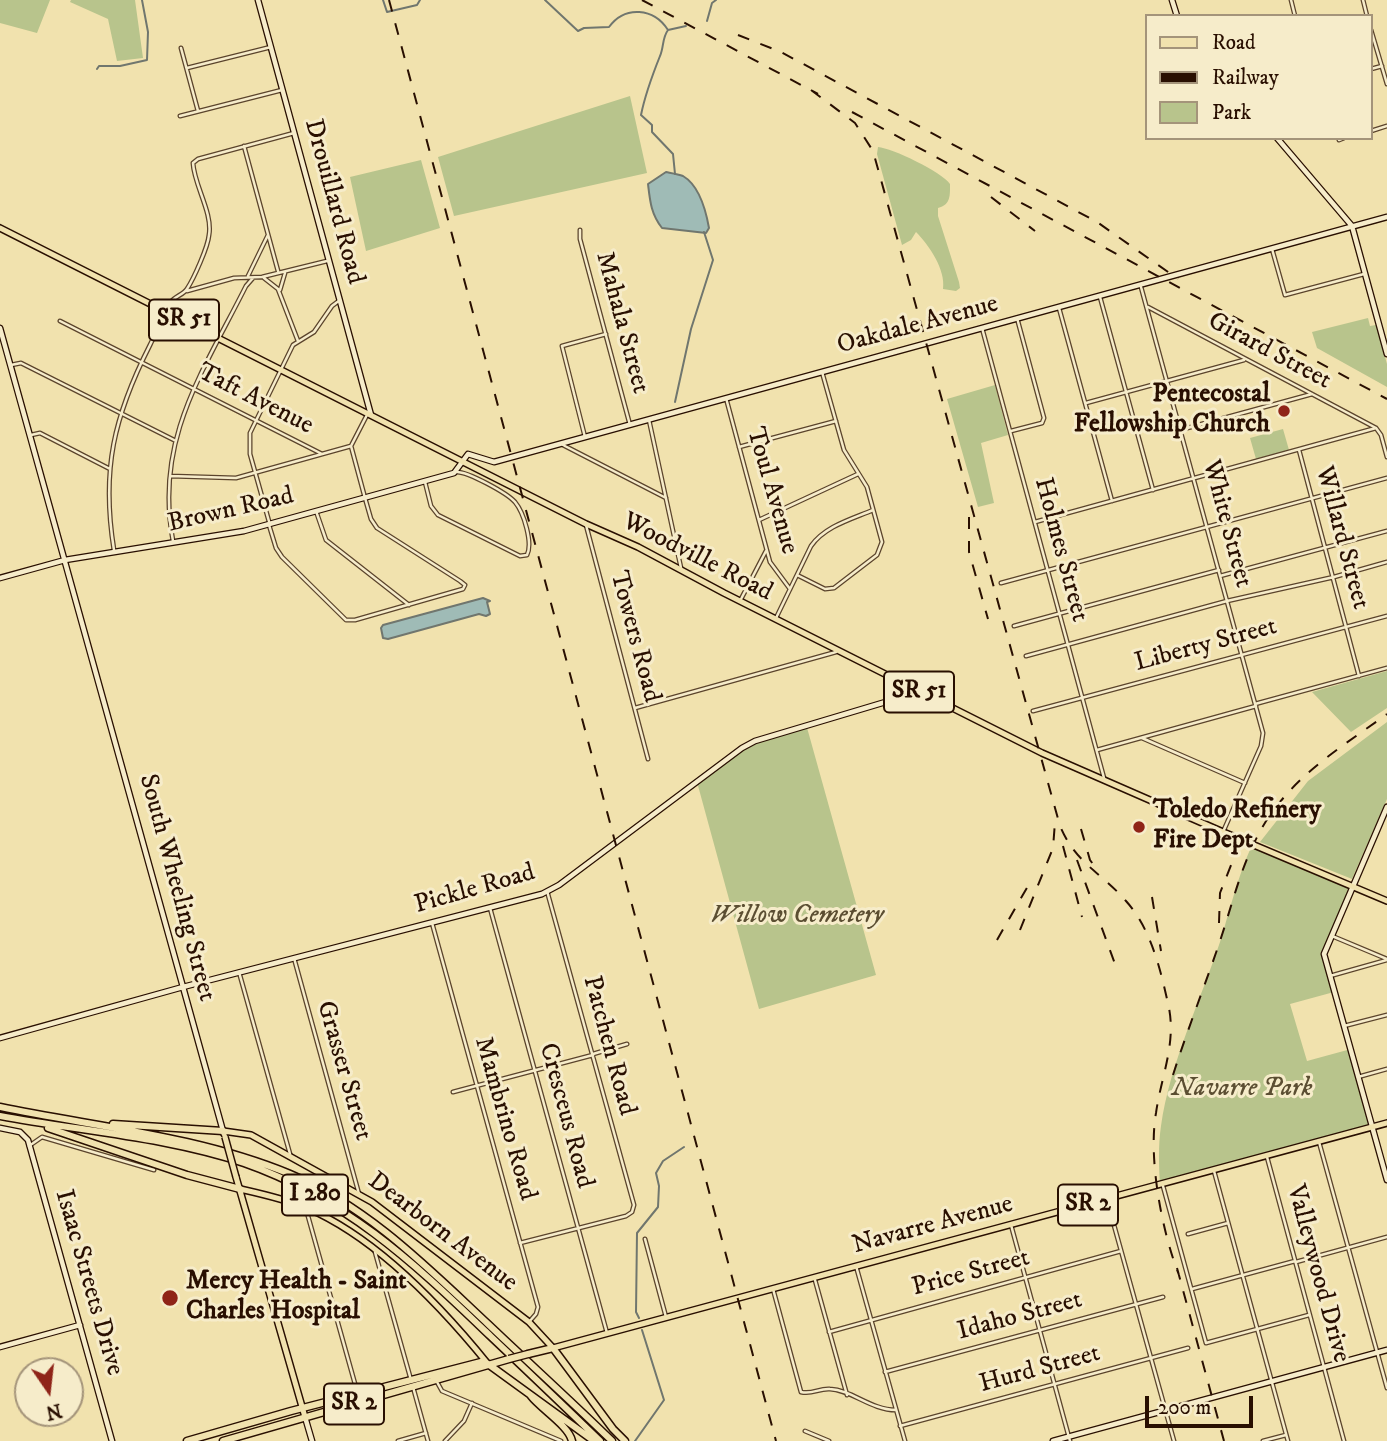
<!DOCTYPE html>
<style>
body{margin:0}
#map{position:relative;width:1387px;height:1441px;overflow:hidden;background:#f1e2ae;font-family:"IM FELL DW Pica",serif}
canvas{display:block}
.legend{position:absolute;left:1145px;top:14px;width:228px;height:126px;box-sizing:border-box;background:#f6ecca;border:2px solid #a4947a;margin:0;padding:9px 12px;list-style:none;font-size:21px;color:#290f01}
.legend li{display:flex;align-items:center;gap:14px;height:35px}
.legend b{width:35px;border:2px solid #a4947a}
.north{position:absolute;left:14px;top:1357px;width:70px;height:70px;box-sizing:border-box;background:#f6ecca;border:2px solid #a4947a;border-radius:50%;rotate:166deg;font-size:19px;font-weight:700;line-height:28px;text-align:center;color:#290f01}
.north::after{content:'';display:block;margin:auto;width:24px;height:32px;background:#8f2418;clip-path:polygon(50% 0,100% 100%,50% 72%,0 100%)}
.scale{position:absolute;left:1145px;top:1396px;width:108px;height:32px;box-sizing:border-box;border:4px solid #290f01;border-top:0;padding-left:9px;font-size:21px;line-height:24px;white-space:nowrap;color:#290f01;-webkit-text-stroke:5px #f6ecca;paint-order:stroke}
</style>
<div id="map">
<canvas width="1387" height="1441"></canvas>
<ul class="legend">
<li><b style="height:9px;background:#f1e2ae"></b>Road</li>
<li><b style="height:9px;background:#290f01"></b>Railway</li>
<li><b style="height:19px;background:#b8c48c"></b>Park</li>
</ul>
<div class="north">N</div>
<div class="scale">200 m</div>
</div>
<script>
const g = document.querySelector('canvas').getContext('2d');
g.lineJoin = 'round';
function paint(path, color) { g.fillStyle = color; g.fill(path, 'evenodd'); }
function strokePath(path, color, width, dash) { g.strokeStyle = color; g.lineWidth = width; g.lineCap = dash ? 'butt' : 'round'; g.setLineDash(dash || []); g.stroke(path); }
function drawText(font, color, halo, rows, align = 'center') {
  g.font = font + ' "IM FELL DW Pica",serif'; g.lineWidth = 6; g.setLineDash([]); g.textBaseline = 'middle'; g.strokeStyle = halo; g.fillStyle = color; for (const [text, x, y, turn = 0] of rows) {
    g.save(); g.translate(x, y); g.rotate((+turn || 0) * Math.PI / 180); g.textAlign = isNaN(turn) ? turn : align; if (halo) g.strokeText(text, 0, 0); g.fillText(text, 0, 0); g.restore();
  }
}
paint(new Path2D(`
 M0,0H50L37,33L0,23Z
 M71,0H135L143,58L117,61L108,19L70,2Z
 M630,96L647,173L454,216L438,157Z
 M878,147C892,148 942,172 950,184C950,195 951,205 938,208V216L959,282L960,288L956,291L943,289C946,270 929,245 916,232L911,240L902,245L877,154Z
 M421,160L440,228L366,251L350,177Z
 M1368,318L1370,326L1376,325L1387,364V387L1317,348L1312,332Z
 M995,385L1008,435L981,443L994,503L978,507L947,399Z
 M1283,429L1289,450L1256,459L1250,438Z
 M1387,671V708L1351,732L1312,692Z
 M1387,722V799L1352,879L1260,842L1308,781Z
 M806,724L876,975L759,1009L697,782L755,741Z
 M1252,845L1352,886L1324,950L1334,992L1290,1004L1307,1061L1351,1049L1372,1127L1160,1186C1159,1166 1158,1146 1161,1126C1170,1063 1200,1002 1220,942C1230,909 1238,876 1252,845Z`), '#b8c48c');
const water = new Path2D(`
 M666,172C671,173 678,174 683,176C700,186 706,211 709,228L706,233L662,228C651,214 650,201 648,184Z
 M483,598L490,601L487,602L490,614L486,616L479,614L388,639L383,638L381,628L383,625Z`);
paint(water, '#9fbbb6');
strokePath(water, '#70766e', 2);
strokePath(new Path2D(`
 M383,0L387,12L417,5L420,0
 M545,0L578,31L584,28L609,27C625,5 654,8 668,30
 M707,21L712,3L716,0
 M97,69L99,66H120L147,60L148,32L142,0
 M675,174L673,154L652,132V125L641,115C645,95 652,76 660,56C664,47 662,38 668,30L686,26
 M675,402L691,329L713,260L704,232
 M639,1318L636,1312L637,1233L658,1207L659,1186L656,1173L663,1161L684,1147
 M635,1441L664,1400L642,1330`), '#70766e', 2);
const street = new Path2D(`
 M1291,0L1295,16
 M1363,0L1367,16
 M1371,30L1387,84
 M181,48L198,111
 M187,68L271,47
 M1371,69L1382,66
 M180,116L282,90
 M1371,131L1387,126
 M1339,140L1344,138
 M244,146L278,271
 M580,230V239L630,425
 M1272,249L1285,295L1364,274
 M248,276L268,235
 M264,278L278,289L298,341
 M1141,287L1263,733L1261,746L1223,832
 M280,290L285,273
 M187,291L234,278L262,277L327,261
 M1100,297L1153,490
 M1148,307L1376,428
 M1059,308L1112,501
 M60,321L322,454
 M982,328L1104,778
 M11,365L21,363L174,440
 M726,398L770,562L790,589
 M1086,403L1244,360
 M649,420L681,568
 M1376,428L1381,435L1387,457
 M1180,430L1312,394
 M1011,431L1042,423L1044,418L1017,318
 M31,435L40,433L110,469
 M585,437L562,346L606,334
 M563,445L666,498
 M739,447L836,421
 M1299,450L1359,676
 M170,476L236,478L351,446
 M425,482L431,506L438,515L520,556L527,555C533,543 524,513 515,502C507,493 467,471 456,472
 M365,498L351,446L368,413
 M316,511L326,540L409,605
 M759,520L858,474
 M1035,522L1376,428
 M269,525L276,548L282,557L346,620H355L463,589L465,585L460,581L377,528L371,519L365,498
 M270,525L250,454V433L293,345L314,332L332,306L340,300
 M586,525L648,759
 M173,541C154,440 203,372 246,286L253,278
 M114,550C101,470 114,416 150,345C157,331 163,316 171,302C175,296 183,295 187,289C194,278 208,247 209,235C213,213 194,185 193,163L198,159L294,133
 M797,575L825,589L834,588L877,555L882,542L867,487L844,450L822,372
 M1220,576L1387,531
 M1001,583L1387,478
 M740,601L766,551
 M776,618L811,546C825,526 852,519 873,510
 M1014,626L1219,570
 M1026,656L1227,601L1334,577L1387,562
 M1255,704L1387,668
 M635,708L836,652
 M1033,711L1387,616
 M1142,738L1245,783
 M1097,750L1256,706
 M490,908L607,1333
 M432,923L538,1307L536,1314L529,1322
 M1332,936L1387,959
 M294,958L359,1194
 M239,972L290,1154
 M1330,976L1387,960
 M1344,1026L1387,1015
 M593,1054L627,1044
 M1358,1077L1387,1069
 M453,1092L593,1055
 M1319,1142L1387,1388
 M29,1146L42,1137L154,1170
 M1267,1157L1344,1441
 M1214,1171L1288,1441
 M1163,1186L1206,1343L1309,1315
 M1107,1200L1174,1441
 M306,1209L357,1391
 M1011,1225L1070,1441
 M1188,1234L1228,1223
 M645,1239L666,1317
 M520,1243L626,1216L632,1212L634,1205L547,891
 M375,1252L411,1380
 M1296,1262L1387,1237
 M856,1266L905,1441
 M815,1280L847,1395
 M773,1289L801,1392C812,1395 819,1388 830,1389C852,1390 871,1410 896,1410
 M1192,1289L1295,1261
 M829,1332L1121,1251
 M885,1372L1163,1297
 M437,1382L442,1391L561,1441
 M413,1387L428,1441
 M900,1426L1188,1348
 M805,1431L829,1441
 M398,1441L426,1433
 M445,1441L464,1421L472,1403
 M1263,1441L1286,1435`);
const secondary = new Path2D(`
 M258,0L371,415
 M1172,0L1177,16
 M1277,138L1352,226L1387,354
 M0,328L223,1131
 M0,578L65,560L244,531L454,473L468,454L494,462L1387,217
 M1387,807L1324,954L1387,1180
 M0,1038L183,987L542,894L559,885L742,748L755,741L919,692
 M0,1128L20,1132L28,1140L112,1441
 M0,1347L80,1325
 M305,1417L312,1441
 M1053,1441L1387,1350`);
const primary = new Path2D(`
 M0,228L586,524L638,547L724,593L1042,753L1223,832L1387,901
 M224,1134L223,1131L251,1135L372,1202L529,1322L553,1348L1387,1123
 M236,1177L305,1417
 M240,1189C262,1194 285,1199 307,1208C377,1238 441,1306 488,1364`);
const highway = new Path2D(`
 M0,1107C97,1127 198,1136 290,1174C368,1207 427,1267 488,1324C529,1363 571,1401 612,1441
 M0,1116C81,1131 166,1137 244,1163C344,1198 411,1260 485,1331C524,1368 562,1404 600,1441
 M113,1124L223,1131
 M48,1128L187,1175L240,1189
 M528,1354L553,1348L613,1429L625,1441
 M531,1396C541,1409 569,1426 572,1441
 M187,1441L291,1411L481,1362L488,1364L594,1441
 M223,1441L509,1359`);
strokePath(street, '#5b442c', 5);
strokePath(secondary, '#290f01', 7);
strokePath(primary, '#290f01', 8);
strokePath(highway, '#290f01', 9);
strokePath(street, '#f6ecca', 2.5);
strokePath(secondary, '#f6ecca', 4.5);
strokePath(primary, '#f1e2ae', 5);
strokePath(highway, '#f1e2ae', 6);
strokePath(new Path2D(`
 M389,0L776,1441
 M642,0L818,94
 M738,35L781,52L1097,222L1178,279
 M811,90L855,123L873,151L1060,826C1076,864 1101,872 1126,901C1152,930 1161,972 1169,1008C1176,1045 1161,1077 1156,1113C1148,1159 1162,1232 1179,1275
 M852,112L1387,399
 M991,197L1035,231
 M969,517V552L988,619
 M1081,829L1090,860L1098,871
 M1063,846L1082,917
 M1077,860L1115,964
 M1152,897L1161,951
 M1219,923L1220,893L1237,850
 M1020,930L1053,848L1055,822
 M997,940L1032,879
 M1173,1075C1187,1031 1204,988 1219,944C1236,894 1245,844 1280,802C1309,766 1350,741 1387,714
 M1177,1268L1224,1441`), '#290f01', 2, [12, 12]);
const primaryBridge = new Path2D(`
 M225,1137L236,1177`);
const highwayBridge = new Path2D(`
 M509,1359L528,1354`);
strokePath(primaryBridge, '#290f01', 8, []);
strokePath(highwayBridge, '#290f01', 9, []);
strokePath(primaryBridge, '#f1e2ae', 5);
strokePath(highwayBridge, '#f1e2ae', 6);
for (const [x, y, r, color] of [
 [1284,411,7,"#8f2418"],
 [1139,827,7,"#8f2418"],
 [170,1298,9,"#8f2418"]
]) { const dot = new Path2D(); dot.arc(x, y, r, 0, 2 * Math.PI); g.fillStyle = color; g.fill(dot); strokePath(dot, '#f6ecca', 2.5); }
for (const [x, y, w] of [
 [184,320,70],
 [919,692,70],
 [315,1195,66],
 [1088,1205,60],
 [354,1404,60]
]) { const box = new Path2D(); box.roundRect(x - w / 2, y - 20.5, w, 41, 5); g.fillStyle = '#f6ecca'; g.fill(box); strokePath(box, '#290f01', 2); }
drawText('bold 24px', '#290f01', null, [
 ["SR 51",184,320],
 ["SR 51",919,692],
 ["I 280",315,1195],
 ["SR 2",1088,1205],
 ["SR 2",354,1404]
]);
drawText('26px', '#290f01', '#f6ecca', [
 ["Drouillard Road",333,202,75],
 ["Mahala Street",621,323,75],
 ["Oakdale Avenue",918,326,-15],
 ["Girard Street",1269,352,28],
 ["Taft Avenue",255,400,27],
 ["Toul Avenue",771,491,74],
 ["Brown Road",231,511,-13],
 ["White Street",1226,524,75],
 ["Willard Street",1341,538,75],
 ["Holmes Street",1060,550,75],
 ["Woodville Road",697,558,27],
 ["Towers Road",634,637,75],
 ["Liberty Street",1206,646,-15],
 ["South Wheeling Street",176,888,75],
 ["Pickle Road",475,890,-16],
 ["Patchen Road",608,1046,75],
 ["Grasser Street",343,1071,74],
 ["Cresceus Road",565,1116,75],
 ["Mambrino Road",504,1119,74],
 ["Navarre Avenue",933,1226,-15],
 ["Dearborn Avenue",442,1233,37],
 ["Price Street",971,1274,-15],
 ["Valleywood Drive",1317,1274,75],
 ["Isaac Streets Drive",88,1283,74],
 ["Idaho Street",1020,1317,-15],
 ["Hurd Street",1040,1370,-15]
]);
drawText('bold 26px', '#290f01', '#f6ecca', [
 ["Pentecostal",1270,396,"right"],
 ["Fellowship Church",1270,426,"right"],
 ["Toledo Refinery",1153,812],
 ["Fire Dept",1153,842],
 ["Mercy Health - Saint",186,1283],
 ["Charles Hospital",186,1313]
], 'left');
drawText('italic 26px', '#5b4e32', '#f6ecca', [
 ["Willow Cemetery",797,917],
 ["Navarre Park",1242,1090]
]);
</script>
